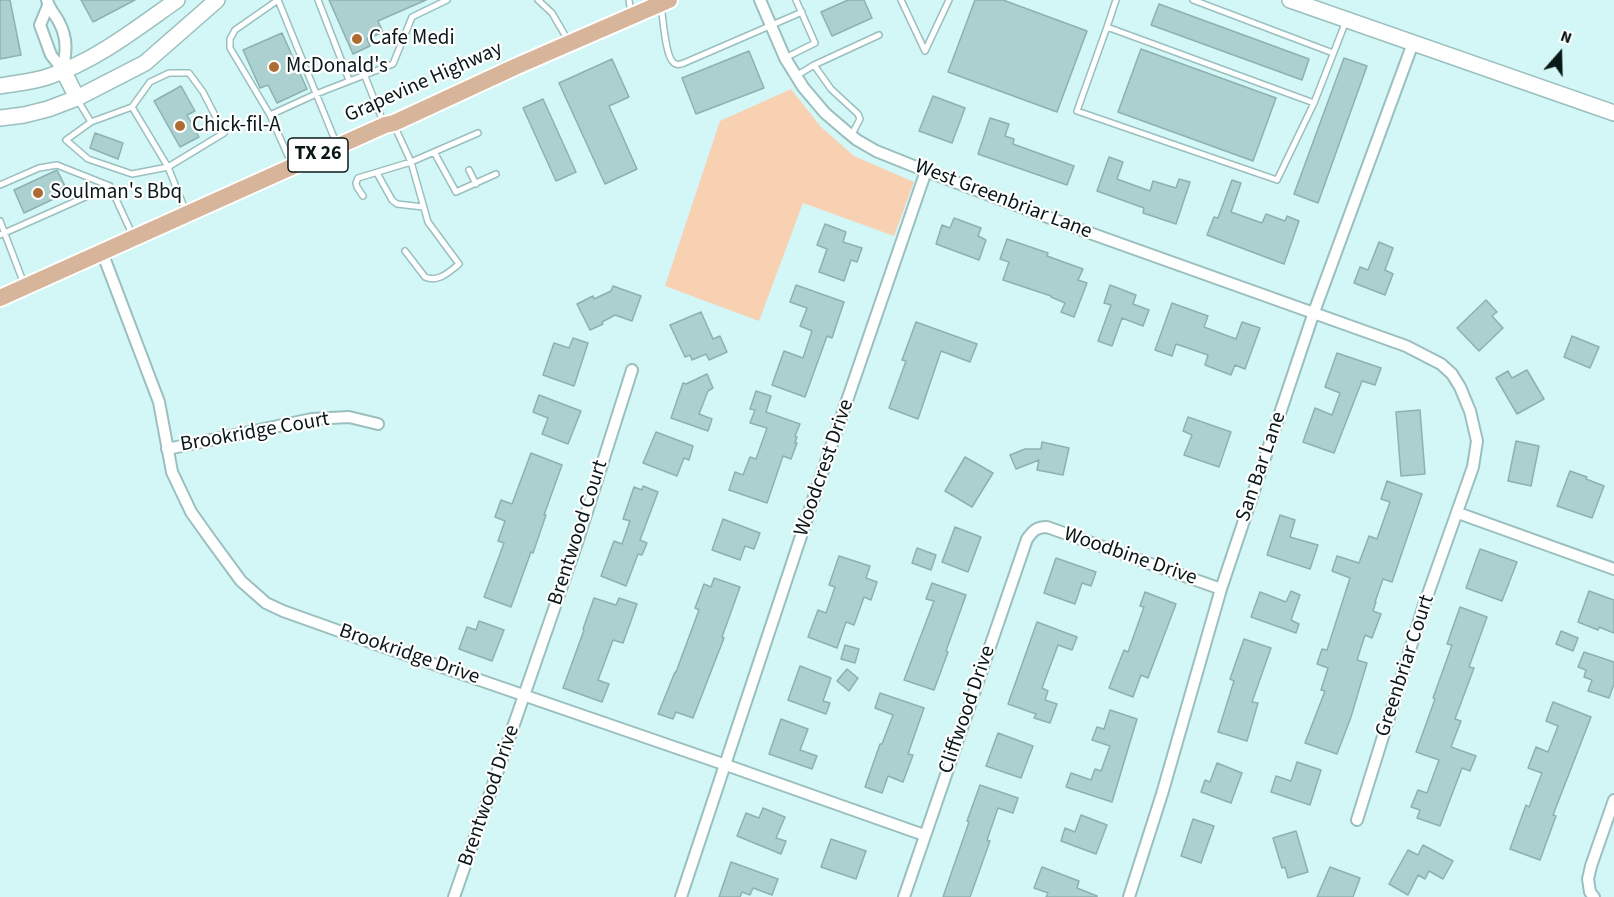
<!DOCTYPE html>
<style>
body{margin:0}
#map{position:relative;width:1614px;height:897px;overflow:hidden;background:#d2f7f6;font-family:"Source Sans 3",sans-serif}
canvas{display:block}
.north{position:absolute;left:1530px;top:24px;width:60px;height:60px;-webkit-text-stroke:4px #fff;paint-order:stroke;rotate:20deg;font-size:16px;font-weight:700;line-height:24px;text-align:center;color:#0a1818}
.north::after{content:'';display:block;margin:auto;width:21px;height:27px;background:#0a1818;clip-path:polygon(50% 0,100% 100%,50% 72%,0 100%)}
</style>
<div id="map">
<canvas width="1614" height="897"></canvas>
<div class="north">N</div>
</div>
<script>
const g = document.querySelector('canvas').getContext('2d');
g.lineJoin = 'round';
function paint(path, color) { g.fillStyle = color; g.fill(path, 'evenodd'); }
function strokePath(path, color, width, dash) { g.strokeStyle = color; g.lineWidth = width; g.lineCap = dash ? 'butt' : 'round'; g.setLineDash(dash || []); g.stroke(path); }
function drawText(font, color, halo, rows, align = 'center') {
  g.font = font + ' "Source Sans 3",sans-serif'; g.lineWidth = 4.5; g.setLineDash([]); g.textBaseline = 'middle'; g.strokeStyle = halo; g.fillStyle = color; for (const [text, x, y, turn = 0] of rows) {
    g.save(); g.translate(x, y); g.rotate((+turn || 0) * Math.PI / 180); g.textAlign = isNaN(turn) ? turn : align; if (halo) g.strokeText(text, 0, 0); g.fillText(text, 0, 0); g.restore();
  }
}
paint(new Path2D(`
 M791,89L821,127L854,156L914,182L894,236L803,203L759,321L665,286L720,121Z`), '#f8d1b3');
const building = new Path2D(`
 M0,0H10L21,55L0,59Z
 M81,0H135L93,22Z
 M329,0H426L378,21L383,32L367,39L370,46L353,54Z
 M848,0H864L872,18L832,36L821,12Z
 M975,0H1003L1087,31L1057,112L948,72Z
 M1159,4L1309,59L1302,80L1151,25Z
 M282,33L307,89L277,103L268,85L260,88L243,50Z
 M1141,49L1276,98L1253,161L1118,112Z
 M749,51L764,88L696,114L682,78Z
 M1344,58L1367,66L1318,203L1294,194Z
 M612,59L629,97L609,106L637,169L605,184L559,83Z
 M181,86L195,111L187,115L199,137L180,147L154,101Z
 M933,96L965,108L952,143L919,131Z
 M543,99L576,172L556,181L523,108Z
 M990,118L1009,124L1005,136L1014,139L1013,144L1074,166L1067,185L978,154Z
 M95,133L123,143L118,159L90,148Z
 M1109,157L1123,162L1117,179L1150,191L1153,181L1176,188L1179,179L1190,182L1176,224L1143,213L1144,208L1097,191Z
 M57,170L65,186L59,189L62,195L24,213L14,190Z
 M1232,180L1241,183L1231,212L1262,223L1266,214L1285,221L1287,216L1299,221L1284,264L1207,235L1214,217L1218,218Z
 M954,218L981,228L978,236L986,240L979,260L936,244L942,225L950,228Z
 M825,224L846,232L843,242L862,248L857,262L851,260L844,281L819,272L827,249L817,245Z
 M1007,239L1048,253L1047,256L1083,269L1078,280L1087,283L1074,317L1061,312L1065,303L1051,297V296L1003,280L1009,262L1000,259Z
 M1379,242L1393,248L1385,270L1393,274L1385,295L1354,283L1360,267L1368,270Z
 M796,285L844,302L832,338L827,336L805,397L772,385L784,351L803,358L812,331L800,326L807,308L790,302Z
 M1110,285L1136,295L1133,304L1149,310L1143,326L1122,318L1112,346L1098,341L1111,305L1104,303Z
 M613,286L641,296L632,321L615,315L602,322L603,324L590,330L577,304L593,296L594,299L611,291Z
 M1486,300L1497,312L1492,316L1503,328L1479,351L1457,328Z
 M1172,303L1208,316L1204,327L1236,339L1242,322L1260,328L1245,369L1235,365L1231,375L1205,365L1208,355L1176,344L1172,356L1155,350Z
 M701,312L713,339L720,336L727,352L709,360L706,354L692,360L690,355L685,357L670,325Z
 M916,322L977,344L970,362L941,351L918,419L889,408L906,361L902,360Z
 M1572,336L1599,347L1590,368L1564,357Z
 M573,338L588,343L574,386L543,375L554,343L569,348Z
 M1337,353L1381,368L1375,385L1362,381L1334,453L1303,442L1315,408L1332,415L1340,393L1325,387Z
 M1527,370L1544,399L1517,414L1496,378L1508,371L1512,378Z
 M707,374L713,388L708,391L699,414L712,419L708,431L671,418L683,383L686,384Z
 M756,391L771,396L766,412L800,424L795,436L797,437L795,443H797L791,459L783,456L767,503L729,490L735,472L743,475L750,457L756,459L767,428L750,423L755,410L750,409Z
 M539,395L581,411L568,444L542,434L548,418L533,412Z
 M1420,410L1425,474L1401,476L1396,412Z
 M1188,417L1231,432L1219,467L1184,455L1192,435L1183,431Z
 M656,432L693,446L689,460L684,458L677,476L643,463Z
 M1516,441L1539,446L1531,486L1508,481Z
 M1042,442L1069,448L1063,475L1037,470L1039,460L1016,469L1010,455L1025,449H1041Z
 M531,453L562,465L544,515H546L533,553L531,552L511,607L484,597L504,543L498,541L505,521L495,517L501,500L512,504Z
 M965,457L993,473L972,507L945,491Z
 M1570,471L1587,477L1586,479L1604,486L1592,518L1557,506Z
 M1387,481L1422,494L1392,582L1383,579L1375,602H1376L1373,611L1381,614L1372,638L1365,635L1357,660L1367,663L1351,717L1337,754L1305,743L1325,691L1321,690L1328,668L1317,664L1322,649L1327,650L1350,578L1332,571L1337,556L1359,563L1369,536L1377,539L1390,502L1381,499Z
 M643,486L658,492L640,540L647,543L642,555L638,554L626,586L601,576L614,541L622,544L630,521L623,519L634,487L642,490Z
 M1280,515L1295,520L1290,537L1318,545L1310,569L1267,555Z
 M723,519L760,533L754,549L745,546L740,560L712,550Z
 M955,527L981,537L968,572L942,562Z
 M917,548L936,555L931,570L912,563Z
 M1480,549L1517,562L1502,601L1466,588Z
 M839,556L870,566L866,578L877,582L871,600L864,597L854,625L846,622L837,648L808,637L818,610L826,613L835,587L829,585Z
 M1056,558L1096,572L1091,586L1082,583L1075,604L1044,593Z
 M714,578L740,587L722,637L724,638L693,718L676,712L673,719L658,714L675,672H676L699,610L695,608L704,584L711,587Z
 M932,583L966,595L946,651L948,652L934,690L904,680L934,601L926,599Z
 M1291,591L1300,595L1291,620L1299,624L1296,633L1251,617L1260,592L1286,602Z
 M1589,591L1614,600V633L1599,627L1598,630L1578,622Z
 M1145,592L1176,604L1148,678L1141,675L1133,697L1109,688L1124,650L1128,652L1144,607L1140,606Z
 M594,598L616,605L619,598L637,604L623,643L613,640L598,680L609,684L602,702L563,688L584,630L583,629Z
 M1460,607L1487,617L1469,667L1474,668L1455,719L1461,721L1451,747L1476,756L1470,771L1462,768L1440,826L1417,818L1420,810L1411,807L1418,790L1427,793L1439,760L1416,752L1435,699L1433,698L1452,645L1447,644Z
 M479,621L504,630L492,661L459,649L467,627L476,630Z
 M1037,622L1077,637L1072,650L1058,645L1042,688L1048,691L1045,700L1057,704L1050,723L1034,718L1036,714L1008,704Z
 M1561,631L1578,638L1573,651L1556,644Z
 M1244,639L1271,648L1252,702L1258,703L1247,741L1218,732L1234,681L1230,679Z
 M845,645L859,649L855,663L841,659Z
 M1584,652L1614,662V684L1609,698L1588,691L1592,680L1584,677L1586,670L1578,667Z
 M800,666L831,678L823,701L830,703L826,714L788,700Z
 M847,669L858,678L849,691L837,681Z
 M880,693L924,708L908,754L913,755L903,782L888,776L882,793L865,787L880,744H882L893,715L875,708Z
 M1553,702L1591,717L1553,815L1556,816L1540,860L1510,849L1526,805L1529,807L1542,773L1528,768L1536,747L1548,752L1558,726L1546,721Z
 M1110,710L1137,719L1112,802L1066,787L1071,773L1091,780L1095,769L1101,771L1110,746L1092,740L1097,727L1104,729Z
 M781,719L808,729L800,750L817,756L812,769L769,754Z
 M998,733L1033,746L1021,778L986,766Z
 M1297,762L1321,770L1310,805L1271,792L1276,776L1291,781Z
 M1217,763L1242,773L1231,803L1201,792L1205,780L1210,782Z
 M980,785L1018,798L1013,813L998,808L987,840L990,841L970,897H943L969,822L967,821Z
 M763,808L785,817L776,838L786,841L781,854L737,836L746,813L759,818Z
 M1081,815L1107,825L1096,854L1061,841L1065,828L1075,832Z
 M1193,819L1214,826L1201,863L1181,856Z
 M1296,831L1308,872L1288,878L1285,867L1282,868L1273,838Z
 M831,839L866,851L856,879L821,867Z
 M1423,845L1453,861L1443,879L1429,871L1425,879L1418,875L1408,895L1389,884L1408,850L1418,855Z
 M731,862L778,879L772,895L753,888L750,895L742,892L740,897H719Z
 M1042,867L1079,881L1077,888L1097,896V897H1046L1048,893L1034,888Z
 M1330,867L1360,878L1353,897H1317Z`);
paint(building, '#abd0cf');
strokePath(building, '#8db1b0', 1.5);
const lane = new Path2D(`
 M278,0L235,30L230,39V48L270,115L292,165
 M278,0L337,145
 M318,0L349,80
 M538,0L552,13L569,42
 M629,0L631,14
 M901,0L925,51L949,0
 M1116,0L1107,27L1314,103L1346,21
 M1193,0L1333,53
 M661,5C663,17 665,57 674,63C678,66 680,64 684,63L802,12
 M1107,27L1077,111L1277,180L1314,103
 M785,58L815,43L796,0
 M814,65L831,89L858,114L860,119L851,136
 M364,74L384,124
 M796,76L814,65L879,35
 M77,99L91,122L66,140L88,159L132,174L168,167L224,133L203,92L189,73H169L150,82L132,107L91,122
 M132,107L168,167L186,212
 M270,115L316,94L393,64L412,17L447,0
 M394,125L411,162L428,222L459,264C449,272 438,283 425,277L405,251
 M434,152L456,192L496,174
 M469,170L476,184
 M377,173L392,200L397,204L423,207
 M0,185L39,168L57,165L110,186L0,235
 M110,186L133,236
 M363,196L357,187L356,183L358,178L411,162L478,133
 M0,221L24,284`);
const street = new Path2D(`
 M47,0C49,9 55,14 59,22C68,39 66,52 63,70
 M760,0L785,58L803,87L825,113L846,131L857,140L876,151L926,171L1087,232L1406,346L1441,364L1452,374L1460,387L1470,411L1477,441L1473,467L1423,608L1357,820
 M48,6L40,25L51,55L63,70
 M102,252L159,402L172,472L191,512L208,536L241,581L266,603L283,611L381,646L726,765L924,835
 M167,449L312,419L349,417L378,424
 M1458,513L1614,569
 M454,897L578,540L632,370
 M681,897L820,479L926,171
 M904,897L1027,539C1033,531 1036,527 1047,527L1221,589
 M1129,897L1162,794L1221,589L1314,312L1413,43
 M1594,897L1590,892L1588,879L1591,866L1614,800`);
const secondary = new Path2D(`
 M1290,0L1614,113
 M63,70L77,98
 M0,86C16,83 34,82 50,76C97,60 137,28 177,0
 M0,118L24,115L48,109L77,98L145,63L217,0`);
const primary = new Path2D(`
 M0,298L385,125L394,123L517,66L669,0`);
strokePath(lane, '#9abfbe', 8);
strokePath(street, '#9abfbe', 14);
strokePath(secondary, '#9abfbe', 18);
strokePath(primary, '#fff', 20);
strokePath(lane, '#fff', 5);
strokePath(street, '#fff', 10);
strokePath(secondary, '#fff', 15);
strokePath(primary, '#d6b59a', 16);
for (const [x, y, r, color] of [
 [357,39,6,"#ac6c34"],
 [274,67,6,"#ac6c34"],
 [180,126,6,"#ac6c34"],
 [38,193,6,"#ac6c34"]
]) { const dot = new Path2D(); dot.arc(x, y, r, 0, 2 * Math.PI); g.fillStyle = color; g.fill(dot); strokePath(dot, '#fff', 2); }
for (const [x, y, w] of [
 [318,155,60]
]) { const box = new Path2D(); box.roundRect(x - w / 2, y - 17, w, 34, 4.5); g.fillStyle = '#fff'; g.fill(box); strokePath(box, '#0a1818', 1.5); }
drawText('bold 20px', '#0a1818', null, [
 ["TX 26",318,155]
]);
drawText('21px', '#0a1818', '#fff', [
 ["Cafe Medi",369,39],
 ["McDonald's",286,67],
 ["Chick-fil-A",192,126],
 ["Soulman's Bbq",50,193]
], 'left');
drawText('21px', '#0a1818', '#fff', [
 ["Grapevine Highway",424,83,-24],
 ["West Greenbriar Lane",1003,200,21],
 ["Brookridge Court",255,433,-10],
 ["San Bar Lane",1262,467,-71],
 ["Woodcrest Drive",825,468,-71],
 ["Brentwood Court",579,533,-72],
 ["Woodbine Drive",1130,557,19],
 ["Brookridge Drive",409,655,19],
 ["Greenbriar Court",1406,666,-72],
 ["Cliffwood Drive",968,710,-71],
 ["Brentwood Drive",490,796,-71]
]);
</script>
